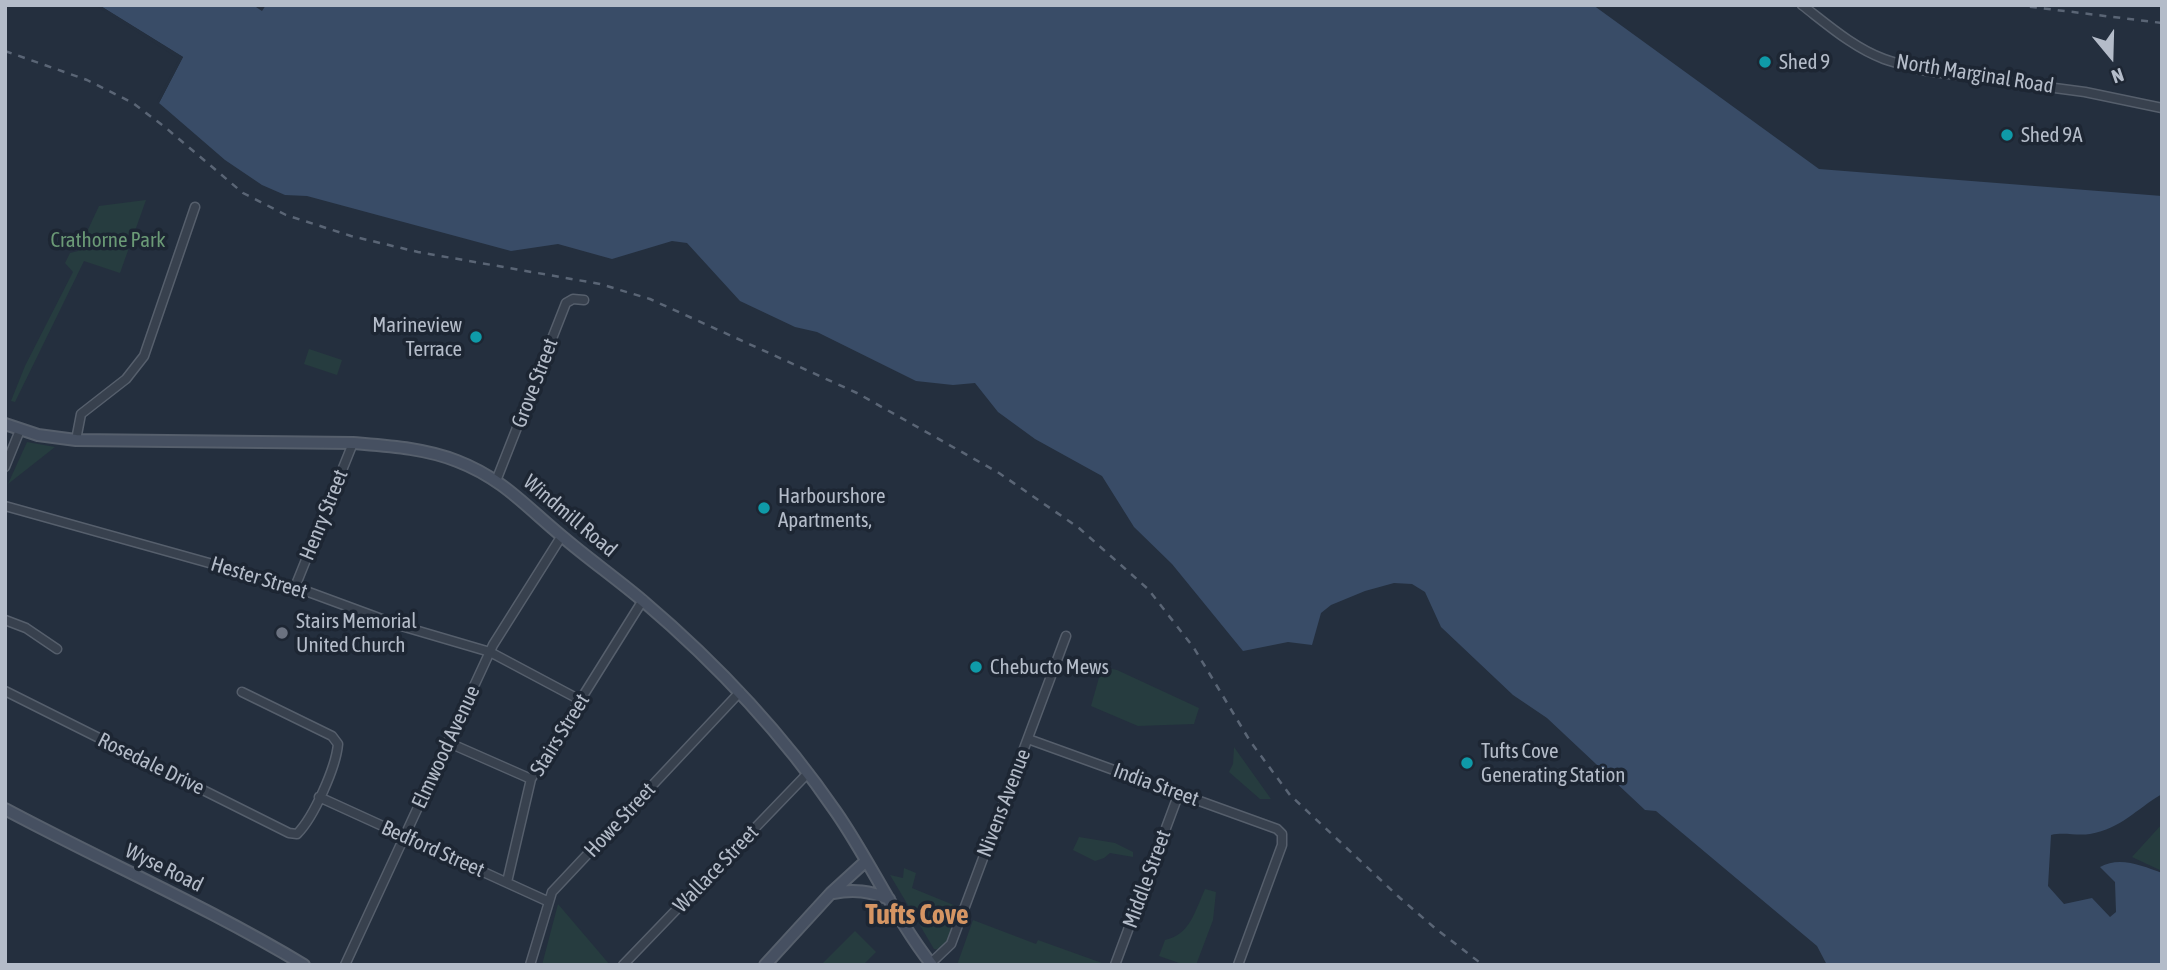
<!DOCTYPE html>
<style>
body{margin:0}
#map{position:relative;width:2167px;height:970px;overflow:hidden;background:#242f3e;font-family:"Asap Condensed",sans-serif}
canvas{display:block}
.frame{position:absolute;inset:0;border:7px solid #b4bcc9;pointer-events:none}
.north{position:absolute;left:2076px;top:21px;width:70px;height:70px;-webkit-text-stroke:5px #1d2633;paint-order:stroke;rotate:161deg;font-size:19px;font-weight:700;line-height:28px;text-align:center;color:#b4bcc9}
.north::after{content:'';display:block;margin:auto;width:24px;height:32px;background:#b4bcc9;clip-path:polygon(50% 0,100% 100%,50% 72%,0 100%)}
</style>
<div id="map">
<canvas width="2167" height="970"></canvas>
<div class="frame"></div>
<div class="north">N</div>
</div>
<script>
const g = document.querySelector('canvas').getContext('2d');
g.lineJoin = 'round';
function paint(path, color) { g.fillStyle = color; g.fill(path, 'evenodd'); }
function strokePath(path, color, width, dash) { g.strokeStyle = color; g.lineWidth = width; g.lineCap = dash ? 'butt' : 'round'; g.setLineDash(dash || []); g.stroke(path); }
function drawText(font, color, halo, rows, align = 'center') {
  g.font = font + ' "Asap Condensed",sans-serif'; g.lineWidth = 7; g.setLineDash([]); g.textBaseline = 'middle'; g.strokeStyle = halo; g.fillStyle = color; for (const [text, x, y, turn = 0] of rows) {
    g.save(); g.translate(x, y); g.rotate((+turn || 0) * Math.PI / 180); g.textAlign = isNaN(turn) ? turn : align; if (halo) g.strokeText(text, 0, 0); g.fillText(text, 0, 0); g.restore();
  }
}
paint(new Path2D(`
 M146,200L120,273L84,261L15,402L11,401L25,366L73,272L65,263L70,253L78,251L99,206Z
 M309,349L342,360L337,375L304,364Z
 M27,442L55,447L8,484Z
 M1102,667L1117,670L1199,708L1194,724L1138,726L1091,706Z
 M1234,747L1271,799H1260L1229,772L1233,764Z
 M2162,824V871L2132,857Z
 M1079,837L1115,843L1133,852V857L1110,853L1104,858L1095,861L1073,850Z
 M904,868L916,873L912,888L961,908L949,941L940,950L934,949L890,875L903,878Z
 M1205,889L1216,892L1213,920L1196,965H1185L1159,956L1165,940C1190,935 1195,911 1205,889Z
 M558,904L610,965H542Z
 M973,920L1036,944L1038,940L1102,963L957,965Z
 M855,931L876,952L863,965H821Z`), '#263c3f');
paint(new Path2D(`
 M99,5H253L262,11L266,5H1593L1819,169L2162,196V794C2135,810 2122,828 2090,834C2077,836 2064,832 2051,835L2048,886L2064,904L2092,898L2110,917L2116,912L2115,882L2100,867C2120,856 2142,866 2162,873V965H1827L1817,946L1656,811L1645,810L1547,718L1513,695L1441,627L1425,592L1412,584L1394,583L1365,591L1331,605L1321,613L1312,645L1288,642L1243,651L1172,564L1134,527L1102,476L1035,439L998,412L975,383L953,385L916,381L817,332L795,327L740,301L687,243L672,241L612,259L558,244L511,251L307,196L285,195L262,185L225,160L159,103L183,57Z`), '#394c67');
paint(new Path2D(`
 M95,5H99L183,57L159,103L157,101L179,59Z`), '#242f3e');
const minor = new Path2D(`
 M1802,5C1828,25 1854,48 1884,59C1898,64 1912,67 1926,71L2085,92L2162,108
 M76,440L81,414L126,379L144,356L195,207
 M5,467L20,430
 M496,481L566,303L573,299L584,300
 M5,506L295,587L398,625L490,652L582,701
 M295,587L353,443
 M5,620L26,628L57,649
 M5,691L289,833L297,834C314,817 336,767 338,744L332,736L242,692
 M1028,739L1277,829L1282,834V845L1238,965
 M447,742L531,779
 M319,797L547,901
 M507,882L531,779L643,600
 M931,963L951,944L1066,636
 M345,965L493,645L561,537
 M530,965L552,892L740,692
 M623,965L808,773
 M1115,965L1179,793`);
const secondary = new Path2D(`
 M5,424L38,435L76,440L353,443C388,446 424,448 457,461C504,479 527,508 564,538C590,560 617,579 643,601C716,663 782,733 836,812C870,861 895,918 932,965
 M5,809C104,862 208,907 304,965
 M833,893C854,889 870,891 889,899
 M765,965L831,893L866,861`);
strokePath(minor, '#565f6c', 11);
strokePath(secondary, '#565f6c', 14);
strokePath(minor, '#38414e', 8);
strokePath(secondary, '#465061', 10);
strokePath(new Path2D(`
 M2016,5L2162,23
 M5,51L87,80L133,103L166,128L243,193L286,215L351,236L418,252L600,284L650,299L857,393L999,473L1079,528L1148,589L1194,648L1250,741L1290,795L1400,898L1436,929L1483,965`), '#5a6575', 2.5, [7, 7]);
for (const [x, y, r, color] of [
 [1765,62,7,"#0f9aa8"],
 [2007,135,7,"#0f9aa8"],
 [476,337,7,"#0f9aa8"],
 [764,508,7,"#0f9aa8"],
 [282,633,7,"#6b7280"],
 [976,667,7,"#0f9aa8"],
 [1467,763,7,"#0f9aa8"]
]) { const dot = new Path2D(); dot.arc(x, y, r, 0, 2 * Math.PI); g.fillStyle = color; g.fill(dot); strokePath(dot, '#1d2633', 2.5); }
drawText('21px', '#b4bcc9', '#1d2633', [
 ["Shed 9",1779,62],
 ["Shed 9A",2021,135],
 ["Marineview",462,325,"right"],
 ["Terrace",462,349,"right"],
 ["Harbourshore",778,496],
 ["Apartments,",778,520],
 ["Stairs Memorial",296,621],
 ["United Church",296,645],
 ["Chebucto Mews",990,667],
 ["Tufts Cove",1481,751],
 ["Generating Station",1481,775]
], 'left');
drawText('21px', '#b4bcc9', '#1d2633', [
 ["North Marginal Road",1975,74,9],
 ["Grove Street",535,383,-69],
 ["Henry Street",324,515,-68],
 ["Windmill Road",570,516,40],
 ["Hester Street",259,578,17],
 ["Stairs Street",560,735,-58],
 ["Elmwood Avenue",446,747,-65],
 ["Rosedale Drive",151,764,26],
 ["India Street",1156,785,20],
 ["Nivens Avenue",1004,803,-69],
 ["Howe Street",620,820,-47],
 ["Bedford Street",433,849,24],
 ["Wyse Road",164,868,26],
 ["Wallace Street",716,869,-46],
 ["Middle Street",1147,879,-70]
]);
drawText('21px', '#6b9a76', '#1d2633', [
 ["Crathorne Park",108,240]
]);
drawText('bold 28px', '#d59563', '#1d2633', [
 ["Tufts Cove",917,915]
]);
</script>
